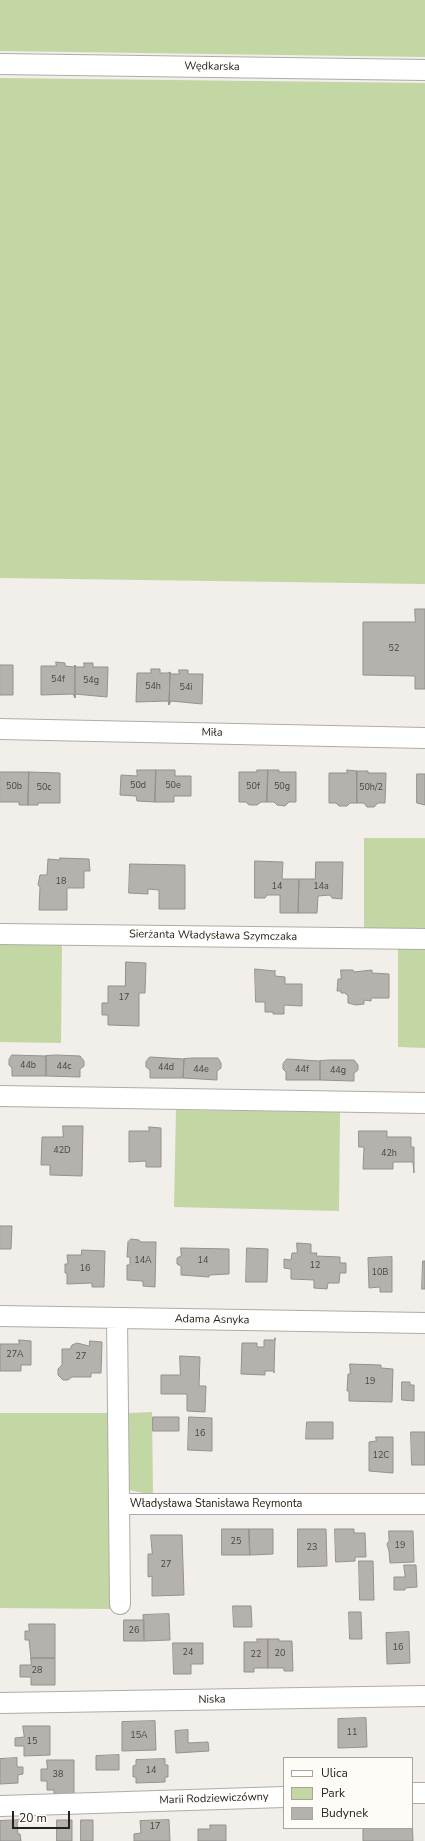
<!DOCTYPE html>
<meta charset="utf-8">
<style>
body{margin:0}
#map{position:relative;width:425px;height:1841px;overflow:hidden;background:#f2eeea;font-family:"Nunito Sans",sans-serif}
canvas{display:block}
.legend{position:absolute;left:283px;top:1757px;width:130px;height:72px;box-sizing:border-box;background:#fffbf7;border:1px solid #a7a4a1;margin:0;padding:5px 7px;list-style:none;font-size:12px;color:#242221}
.legend li{display:flex;align-items:center;gap:8px;height:20px}
.legend b{width:20px;border:1px solid #a7a4a1}
.scale{position:absolute;left:12px;top:1811px;width:58px;height:18px;box-sizing:border-box;border:2px solid #242221;border-top:0;padding-left:5px;font-size:12px;line-height:14px;white-space:nowrap;color:#242221;-webkit-text-stroke:3px #fffbf7;paint-order:stroke}
</style>
<div id="map">
<canvas width="425" height="1841"></canvas>
<ul class="legend">
<li><b style="height:5px;background:#fff"></b>Ulica</li>
<li><b style="height:11px;background:#c2d7a3"></b>Park</li>
<li><b style="height:11px;background:#b5b1ad"></b>Budynek</li>
</ul>
<div class="scale">20 m</div>
</div>
<script>
const g = document.querySelector('canvas').getContext('2d');
g.lineJoin = 'round';
function paint(path, color) { g.fillStyle = color; g.fill(path, 'evenodd'); }
function strokePath(path, color, width, dash) { g.strokeStyle = color; g.lineWidth = width; g.lineCap = dash ? 'butt' : 'round'; g.setLineDash(dash || []); g.stroke(path); }
function drawText(font, color, halo, rows, align = 'center') {
  g.font = font + ' "Nunito Sans",sans-serif'; g.lineWidth = 3; g.setLineDash([]); g.textBaseline = 'middle'; g.strokeStyle = halo; g.fillStyle = color; for (const [text, x, y, turn = 0] of rows) {
    g.save(); g.translate(x, y); g.rotate((+turn || 0) * Math.PI / 180); g.textAlign = isNaN(turn) ? turn : align; if (halo) g.strokeText(text, 0, 0); g.fillText(text, 0, 0); g.restore();
  }
}
paint(new Path2D(`
 M0,0H425V57L0,51Z
 M0,78L425,83V584L0,578Z
 M364,838H425V932H364Z
 M0,944L62,945L61,1043L0,1042Z
 M398,947L425,948V1048L398,1047Z
 M176,1110L340,1112L339,1211L174,1207Z
 M152,1412L153,1495L129,1490V1413Z
 M0,1413H114V1609L0,1608Z`), '#c2d7a3');
const building = new Path2D(`
 M415,609H425V689H415V676L363,675V622H415Z
 M56,662L65,663V666L74,667L75,665V698L73,694L41,695V666H56Z
 M84,663H93V667H108L107,697L75,694V698V665L76,667H84Z
 M0,665H13V695H0Z
 M151,669H160V673H168L170,672L169,705L168,701L136,702L137,673H151Z
 M179,670H188V674H203L202,704L171,701L169,705L170,672L171,674H179Z
 M137,770H156L155,802L137,801L136,796L120,795L121,775L137,776Z
 M156,770H175V776H191V796H174V802H155Z
 M257,770H268L267,802H261L257,805H249L246,802H239V772H257Z
 M268,770H279V772H296V802H289L285,806L277,805L274,802H267Z
 M347,770L357,771V803H350L347,806H339L336,803H329V773H347Z
 M357,771H368V773H386L385,803H378L374,807H367L364,803H357Z
 M0,772H29L28,805H19V802H0Z
 M29,772L60,773V803H38V805H28Z
 M417,774H425V805L417,803Z
 M60,858L89,859L90,871H84V888H67V910H39L40,887L38,885L40,875H47L48,859L60,860Z
 M255,861L283,862L282,879H299L298,913H280V895H267L265,898H255Z
 M316,862H343L342,899L332,898L330,895L318,896L317,913H298L299,879H315Z
 M130,864L185,865V909H159V890L148,889V894L129,893Z
 M126,962L146,963L145,993H139V1026L108,1025V1015H102V1003H108V986H125Z
 M255,969L274,971L275,970V976L285,977V984H302V1006L284,1005V1014H273V1012H265V1002H256Z
 M341,970H353L354,972L372,970V973L389,974V998H371V1001L364,1000V1004L356,1005L348,1003V996L345,993H341V991H337L338,979H341Z
 M12,1055L46,1056V1076H12V1068L9,1065V1060Z
 M56,1055L80,1056L84,1061V1066L80,1069V1077L46,1076V1056Z
 M150,1057L184,1059L183,1078H150V1070L146,1067V1062Z
 M193,1058H218L221,1063V1068L217,1071V1080L183,1078L184,1059Z
 M287,1059L320,1061V1080H286V1072L283,1069V1064Z
 M330,1060H354L358,1065V1070L354,1073V1081L320,1080V1061Z
 M63,1126H83L82,1176L50,1175V1165H41L42,1137H63Z
 M149,1127L161,1128V1167H146V1161L129,1162V1131H149Z
 M359,1131H387V1137H411V1147H414V1173L413,1162H393V1169H363L364,1147H359Z
 M0,1226H12L11,1249H0Z
 M131,1239L139,1240L141,1242H156L155,1287L143,1286V1281L127,1280V1265H130V1257H127L128,1242Z
 M297,1243L311,1244V1253H317L316,1256L340,1257V1263H346V1273H340L339,1283H328L327,1289L314,1288V1280L291,1279V1269L284,1268V1259L291,1260L292,1253H297Z
 M181,1248L229,1249V1274L209,1275V1277L181,1275V1266L177,1264V1258L181,1256Z
 M247,1248L268,1249L267,1282H246Z
 M82,1250L105,1251L104,1287H92V1283L67,1284V1273H65V1264H68L67,1255H81Z
 M392,1257V1292H380V1287L369,1288L368,1258Z
 M423,1261H425V1289H422Z
 M275,1338L274,1373V1371H265V1375L241,1374L242,1343H257V1347H264V1340H275Z
 M19,1340L31,1341V1365H21V1371H0V1344H19Z
 M90,1341L102,1342L101,1373H91V1377H72L68,1380H63L58,1375V1369L62,1365V1349H70L72,1345L77,1343L89,1346Z
 M180,1356L200,1357L199,1386H206L205,1412L187,1411V1394H161V1375H180Z
 M350,1364L381,1365V1368L393,1369L392,1402L349,1401V1391H347L348,1374H350Z
 M402,1382H410V1385H414V1401L402,1400Z
 M153,1417H179V1431H153Z
 M189,1417L212,1418V1451L188,1450Z
 M307,1422H333V1439H306Z
 M411,1432H425V1465H412Z
 M376,1437H393V1473L369,1471V1442L376,1441Z
 M222,1529H249L250,1555H222Z
 M249,1529H273V1554L250,1555Z
 M298,1529H326L327,1566L298,1567Z
 M335,1529H354V1533H365L366,1557H355V1561L336,1562Z
 M389,1531H413L414,1562L390,1563L389,1551L387,1544L389,1541Z
 M151,1535H182L184,1595L152,1596V1576L148,1577V1554H152Z
 M359,1561H373L374,1600H360Z
 M404,1565H416L417,1587L405,1588V1590H394V1577H405Z
 M233,1606H251L252,1627H234Z
 M349,1612H361L362,1639H350Z
 M169,1614L170,1640L144,1641L143,1615Z
 M124,1620H144V1641H124Z
 M29,1624H55V1658H31L29,1640H25V1631H29Z
 M409,1632L410,1663L387,1664L386,1633Z
 M257,1639H268V1668H254V1672H244V1642H257Z
 M268,1639H279V1641H292L293,1671H284V1668H268Z
 M173,1643H203V1664H191V1674H174Z
 M31,1658H55V1685H31V1677H20V1665H31Z
 M366,1718L367,1747L338,1748V1719Z
 M155,1721L156,1750L122,1751V1722Z
 M23,1726H50V1755L24,1756V1746H15V1738L24,1737Z
 M188,1730V1743L208,1742L209,1751L176,1753L175,1731Z
 M119,1755V1770H96V1756Z
 M17,1758V1767H23V1774L18,1775V1783L0,1784V1759Z
 M165,1759V1765H168V1777H165V1782L136,1783V1777H133V1766L136,1765V1760Z
 M47,1760H74V1797H54V1790H47V1781H41V1769H47Z
 M412,1816L413,1841H363V1828H412Z
 M20,1820V1822H17L18,1834H20L21,1841H0V1821Z
 M57,1820H72V1841H57Z
 M81,1820H93V1841H81Z
 M169,1820L170,1841H134V1834L141,1833L140,1821Z
 M210,1825H226V1841H198V1829H210Z`);
paint(building, '#b5b1ad');
strokePath(building, '#95918e', 1);
const minor = new Path2D(`
 M0,64L425,70
 M0,729L425,738
 M0,934L425,939
 M0,1096L425,1103
 M0,1316L425,1323
 M117,1319L119,1504H425
 M119,1504L120,1604
 M0,1703L425,1696
 M412,1793H425
 M0,1806L284,1797`);
strokePath(minor, '#afaca8', 22);
strokePath(minor, '#fff', 20);
drawText('9px', '#484644', null, [
 ["52",394,649],
 ["54f",58,680],
 ["54g",91,681],
 ["54h",153,687],
 ["54i",186,688],
 ["50d",138,786],
 ["50e",173,786],
 ["50b",14,787],
 ["50f",253,787],
 ["50g",282,787],
 ["50c",44,788],
 ["50h/2",371,788],
 ["18",61,882],
 ["14",277,887],
 ["14a",321,887],
 ["17",124,998],
 ["44b",28,1066],
 ["44c",64,1067],
 ["44d",166,1068],
 ["44e",201,1070],
 ["44f",302,1070],
 ["44g",338,1071],
 ["42D",62,1151],
 ["42h",389,1154],
 ["14A",143,1261],
 ["14",203,1261],
 ["12",315,1266],
 ["16",85,1269],
 ["10B",380,1273],
 ["27A",15,1355],
 ["27",81,1357],
 ["19",370,1382],
 ["16",200,1434],
 ["12C",381,1456],
 ["25",236,1542],
 ["19",400,1546],
 ["23",312,1548],
 ["27",166,1565],
 ["26",134,1631],
 ["16",398,1648],
 ["24",188,1653],
 ["20",280,1654],
 ["22",256,1655],
 ["28",37,1671],
 ["11",352,1733],
 ["15A",139,1736],
 ["15",32,1742],
 ["14",151,1771],
 ["38",58,1775],
 ["17",155,1827]
]);
drawText('11px', '#242221', '#fffbf7', [
 ["Wędkarska",212,67,1],
 ["Miła",212,733,1],
 ["Sierżanta Władysława Szymczaka",213,936,1],
 ["Adama Asnyka",212,1320,1],
 ["Władysława Stanisława Reymonta",216,1504],
 ["Niska",212,1700,-1],
 ["Marii Rodziewiczówny",214,1799,-2]
]);
</script>
